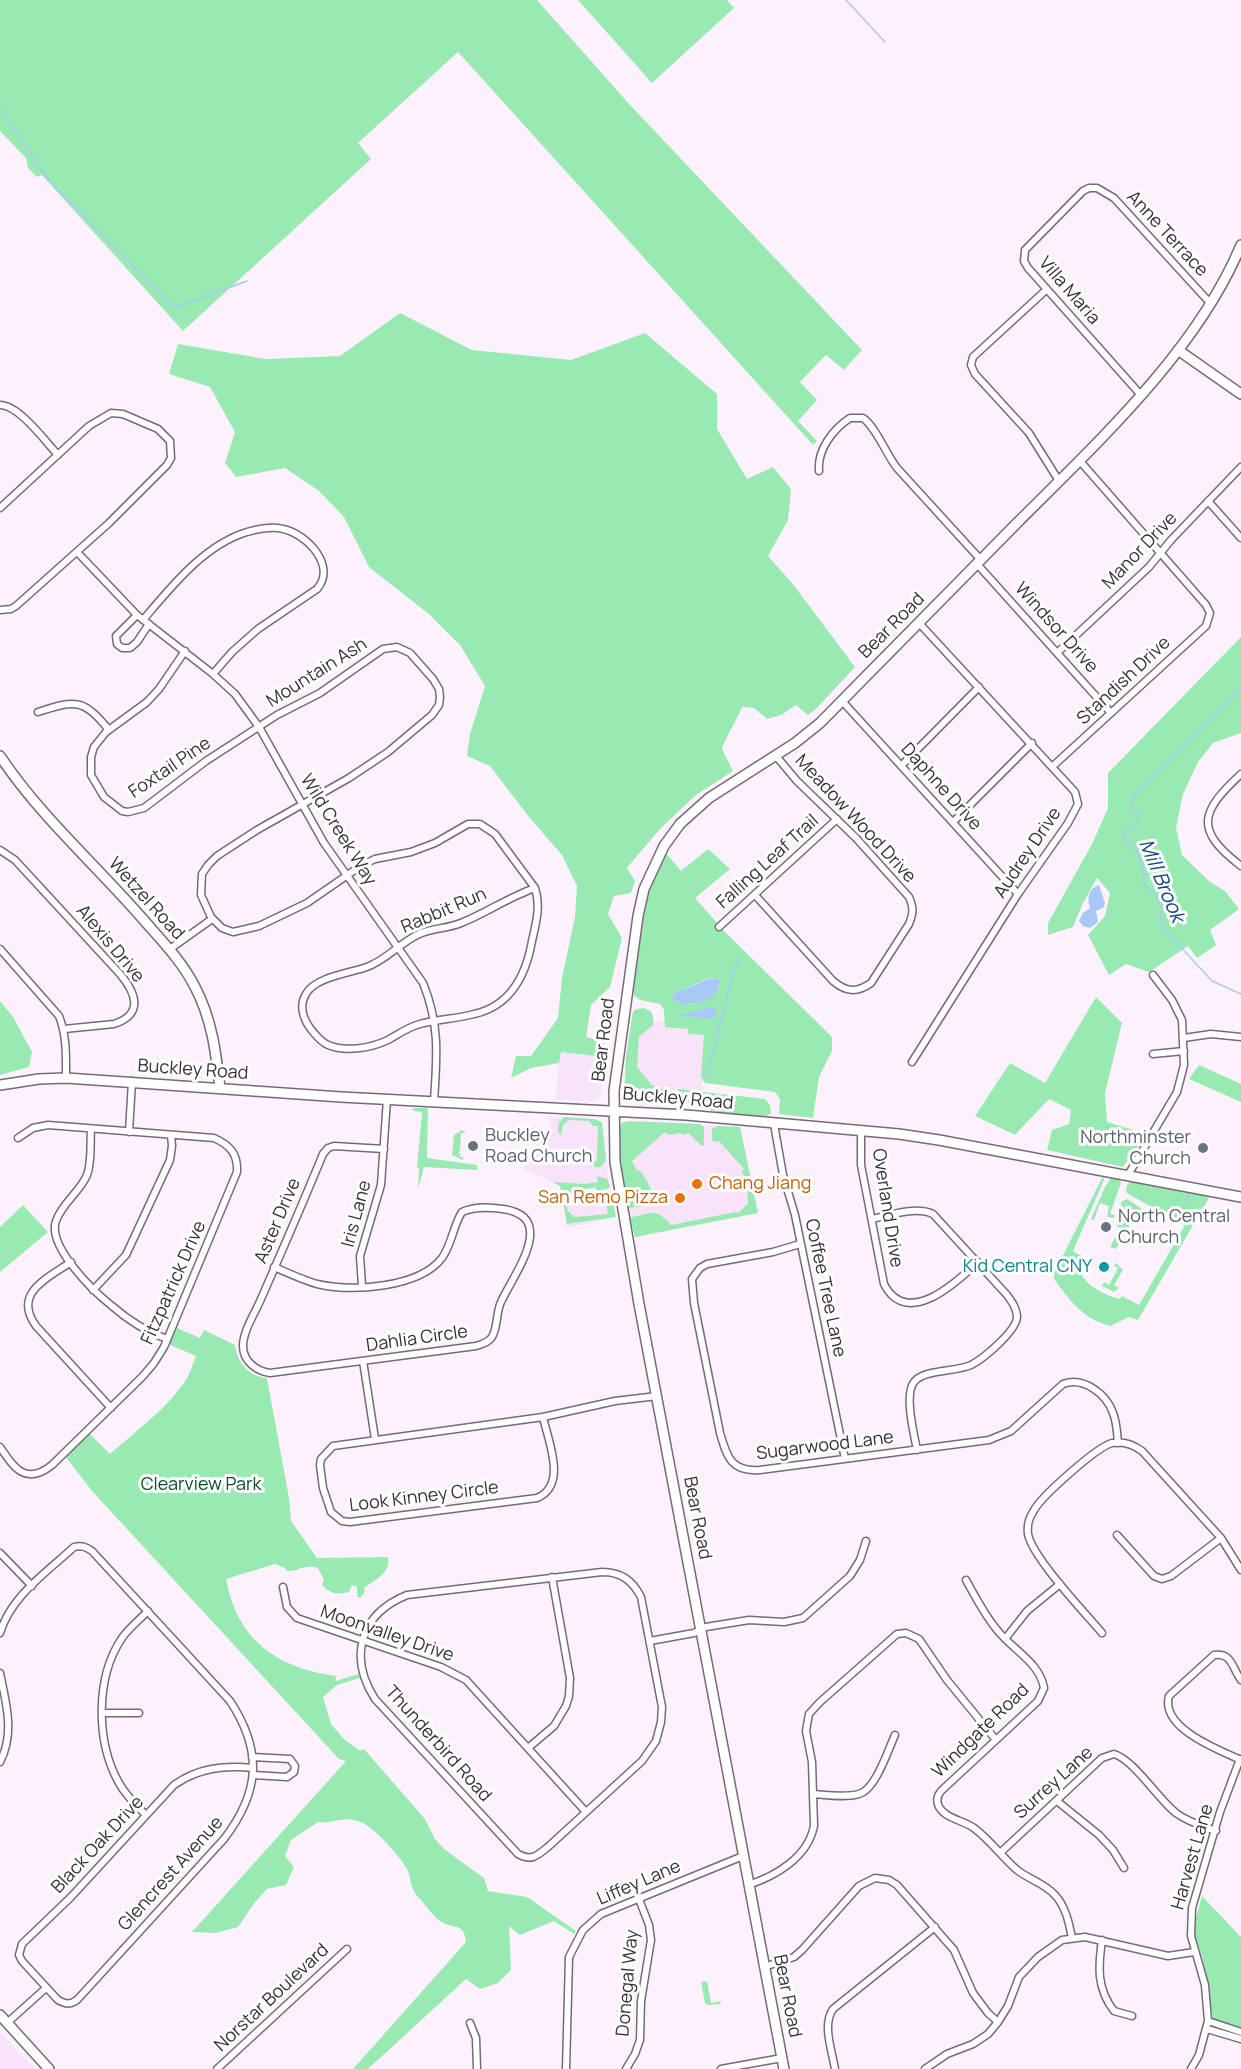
<!DOCTYPE html>
<style>
body{margin:0}
canvas{display:block;background:#fef1fe}
</style>
<canvas width="1241" height="2069"></canvas>
<script>
const g = document.querySelector('canvas').getContext('2d');
g.lineJoin = 'round';
function paint(path, color) { g.fillStyle = color; g.fill(path, 'evenodd'); }
function strokePath(path, color, width, dash) { g.strokeStyle = color; g.lineWidth = width; g.lineCap = dash ? 'butt' : 'round'; g.setLineDash(dash || []); g.stroke(path); }
function drawText(font, color, halo, rows, align = 'center') {
  g.font = font + ' Manrope,sans-serif'; g.lineWidth = 6; g.setLineDash([]); g.textBaseline = 'middle'; g.strokeStyle = halo; g.fillStyle = color; for (const [text, x, y, turn = 0] of rows) {
    g.save(); g.translate(x, y); g.rotate((+turn || 0) * Math.PI / 180); g.textAlign = isNaN(turn) ? turn : align; if (halo) g.strokeText(text, 0, 0); g.fillText(text, 0, 0); g.restore();
  }
}
paint(new Path2D(`
 M637,1019L708,1026L701,1098L654,1093L632,1073Z
 M560,1052L605,1057L601,1092L598,1099L592,1101L555,1100Z
 M546,1116L594,1119L602,1122L609,1182L616,1217L567,1228L560,1186L524,1169L540,1138L550,1131L551,1120Z
 M628,1121L740,1127L758,1213L635,1237L622,1172L620,1126Z
 M0,2032L35,2069H0Z`), '#f8e3f8');
paint(new Path2D(`
 M0,0H537L630,105L862,350L844,370L826,355L800,382L817,400L798,421L817,441L813,445L458,52L358,143L371,159L183,331L42,175L37,177L28,168L26,158L0,131Z
 M578,0H727L734,8L652,83Z
 M400,313L472,350L571,360L645,333L717,394V429L747,479L773,467L791,489L788,520L768,556L792,583L855,667L815,710L808,715L796,705L781,715L767,719L754,708L742,707C736,722 727,734 722,749L733,771L696,795L659,830L627,868L635,881L631,893L614,896L608,914L622,938L610,987L591,1005L586,1037L604,1041L603,1057L561,1052L559,1063L531,1068L511,1078L516,1056H531L558,1018L562,978L575,917L577,886L562,855L529,817L490,766L467,756L470,734L485,686L460,645L430,615L369,567L344,517L319,491L285,468L236,477L225,463L235,432L210,387L169,374L178,344L266,359L340,356Z
 M1241,637V733L1213,743L1198,762L1183,794L1176,827L1182,855L1210,882L1225,891L1239,909L1210,930L1216,945L1197,958L1188,946L1149,972L1126,964L1109,975L1088,935L1105,916L1110,893L1097,878L1082,905L1073,927L1048,935V923L1092,844L1108,808V773Z
 M708,849L730,869L695,898L725,932L832,1037V1051L819,1077L813,1118L779,1114L780,1099L775,1092L705,1083L701,1077L704,1035L688,1034V1029L665,1027L664,1010L660,1004L640,1000L634,996C633,986 636,974 637,964C642,926 646,886 665,852L681,871ZM717,978L720,981C716,1003 698,1003 680,1004L673,994L707,979ZM705,1009L711,1019L677,1014H680Z
 M1096,997L1122,1023L1105,1093L1107,1122L1147,1134L1123,1167L1047,1150L1052,1130L1069,1124L1071,1110L1049,1099L1015,1135L975,1116L1010,1063L1045,1083Z
 M0,1001L13,1017L32,1052L29,1067L0,1075Z
 M644,1008C653,1011 654,1015 653,1025L639,1037L637,1067L652,1085L668,1090L678,1102L676,1105L630,1100L624,1096L626,1056L633,1012L636,1009Z
 M1199,1065L1241,1084V1102L1189,1079Z
 M678,1089L765,1099L770,1105L771,1113L765,1117L722,1113L692,1106L678,1094Z
 M414,1108H427L428,1111L427,1158L477,1165V1170L424,1167L418,1189L419,1168H417L422,1112L414,1111L412,1109Z
 M564,1117L594,1119L602,1122L606,1160L601,1167H595L592,1161H597L598,1126H593L589,1121L569,1120L563,1125L561,1136L558,1131L559,1122Z
 M628,1121L700,1124L704,1127V1145L702,1146L688,1133L685,1135L679,1133L669,1135L665,1132L632,1161L637,1171L639,1170C650,1182 648,1189 659,1199V1204L628,1208L622,1172L619,1128L622,1123Z
 M717,1126L740,1127L758,1213L635,1237L630,1218L632,1217C654,1213 656,1208 671,1225L736,1212L738,1213L748,1204L747,1185L742,1171L744,1169L719,1141L715,1142L712,1140V1129Z
 M462,1130L466,1133H461L460,1151L458,1153H460V1157H463V1160L452,1155L454,1135Z
 M597,1176L607,1179L610,1186L607,1189L596,1191V1187L564,1193L568,1212H570L571,1215H574L575,1217L608,1214L605,1196L608,1195L612,1197L616,1217L567,1224L560,1186L552,1182L585,1184L598,1182Z
 M1103,1176L1104,1180L1073,1251L1086,1259L1082,1275C1088,1287 1107,1296 1120,1299L1122,1296L1139,1305L1185,1225L1128,1194L1126,1191L1127,1185L1131,1181L1210,1196L1138,1320L1129,1317L1110,1326C1083,1319 1070,1301 1054,1279V1273Z
 M1111,1178L1120,1180L1121,1183L1110,1214L1115,1215L1114,1218L1107,1217L1109,1206L1100,1203L1094,1220L1091,1219L1105,1187Z
 M1127,1199L1141,1208V1215L1121,1210V1202Z
 M23,1205L48,1232L0,1272V1227Z
 M1118,1216L1125,1218L1131,1223L1116,1249L1110,1247L1120,1228L1117,1226L1119,1220L1117,1219Z
 M1116,1263L1123,1270L1114,1285L1119,1288L1114,1292L1102,1286L1104,1282L1109,1285L1118,1268L1114,1266Z
 M175,1327L200,1338L204,1330L235,1345C237,1362 249,1377 267,1378L289,1498L291,1521L317,1558L388,1557C391,1573 375,1580 364,1588L365,1592L360,1598L357,1596V1587L352,1585L349,1592C337,1595 331,1594 322,1585L324,1580L318,1568C303,1564 300,1572 287,1571L285,1568L275,1564L226,1579C237,1640 277,1668 336,1676V1681L358,1674L360,1678L337,1685L323,1697L331,1724L345,1740L360,1751L364,1749L425,1819L435,1839L444,1849L484,1878L488,1891L527,1897L576,1931L574,1934L554,1921L520,1935L509,1926L511,1970L498,1983L480,1989L466,1979L368,2069H353L466,1942C464,1921 453,1930 440,1921C432,1915 425,1904 418,1897C411,1890 411,1880 408,1871C402,1858 376,1830 363,1823C343,1814 337,1824 318,1822L291,1840L285,1856L294,1867L286,1885L267,1889L255,1902L238,1927L216,1933L192,1932L346,1761L339,1759L92,1491L65,1456L89,1433L110,1454C134,1433 172,1404 187,1378C191,1371 193,1363 196,1356L168,1344Z
 M1202,1896L1241,1937V2029L1213,2020L1203,1959L1193,1929Z
 M707,1981L711,2003L721,2001L720,2004L707,2005L705,2003L701,1982Z`), '#99eab2');
paint(new Path2D(`
 M1099,885L1105,904L1103,908L1096,911L1098,922L1090,928L1083,926L1079,921L1083,913L1090,908C1087,897 1088,889 1099,885Z
 M717,978L720,981C717,1003 699,1003 680,1004L673,999V994L706,980Z
 M711,1007L717,1011L715,1017L711,1019L677,1015Z`), '#a8c9f7');
strokePath(new Path2D(`
 M846,0L885,42
 M0,109L49,181L174,308L247,281
 M1241,688L1135,794L1131,805L1139,816L1138,822L1126,830L1124,834L1126,840L1137,850L1139,856L1145,875L1143,884L1153,891L1163,909L1160,916L1164,929L1212,981L1241,994
 M707,1077L732,976L739,957
 M700,1104L704,1095
 M1176,1219L1189,1193`), '#a8c9f7', 1.5);
const street = new Path2D(`
 M1046,290L973,357L971,365L975,374L1029,433L1059,481
 M1140,394L1028,268L1024,261L1025,250L1083,191L1089,188H1097L1114,198L1211,304
 M0,405C19,405 45,441 58,455
 M819,471C817,450 833,429 850,418H863C876,427 886,454 897,468L981,560
 M1208,501L1241,538
 M0,508L89,426L111,413L123,414L158,429L170,441L171,458L167,465L109,523L16,606L11,609L0,610
 M77,552L137,615L213,674L235,694L259,727L324,843L423,983C440,1025 437,1056 434,1101
 M977,564L1111,713
 M137,615L116,636L117,644L122,648H130L137,642L149,624
 M143,620C171,587 204,545 247,532C258,529 272,526 283,529C307,534 337,566 317,589L258,629L232,652L213,674
 M185,651L159,689L147,702L106,732L94,747L91,757V775L104,797L122,811L128,812L144,808L206,761L277,715L320,693L383,649L397,647L410,653L433,679L439,689L440,697L439,705L432,715L388,752L349,778L257,830L217,856L208,865L202,874L201,895L211,917L222,928L233,932L259,926L307,903L362,865L375,859L411,852L435,843L468,824H480L495,834L535,888C541,906 536,923 532,941C526,975 511,1006 474,1014C456,1019 438,1019 420,1024C408,1027 399,1034 388,1040C371,1048 344,1053 326,1044C319,1040 314,1033 310,1028C303,1018 299,1005 306,994C315,977 350,973 367,967C386,960 399,944 417,935C430,928 447,929 461,923C486,913 509,897 535,888
 M1058,652L1149,567L1171,540L1241,467
 M842,701L1018,894
 M38,712C75,700 83,698 109,730
 M901,766L979,687
 M1053,766L1206,626L1210,613L1206,605L1079,460
 M1241,774C1200,812 1194,830 1241,866
 M953,822L1032,743
 M0,850L15,860L120,974C136,993 144,1014 114,1024L64,1029
 M755,895L833,981C846,992 857,993 871,983L909,924C913,914 914,908 909,897L856,838L797,781L776,756
 M719,927L837,819
 M0,949L59,1016C67,1037 66,1056 66,1078
 M170,949L212,919
 M1184,1038L1211,1034L1241,1037
 M1153,1054L1184,1051
 M912,1062L1018,894L1068,823L1078,804L1075,792L919,623
 M774,1124L783,1175L795,1215L845,1459
 M91,1129C90,1144 92,1162 87,1175C80,1192 62,1203 56,1221C47,1246 93,1291 112,1306C128,1320 147,1332 167,1339
 M861,1131V1165L884,1284C907,1329 957,1282 978,1262
 M129,1132L132,1081
 M1128,1175L1177,1092L1184,1065L1182,1020L1172,1000L1153,975
 M872,1219C890,1215 916,1206 933,1214L1007,1295C1012,1302 1016,1307 1017,1316C1018,1330 983,1359 971,1365C956,1372 924,1369 914,1382C904,1395 914,1434 917,1450
 M800,1244L773,1252L707,1264L700,1268L692,1279L694,1303L720,1433C727,1457 731,1472 760,1470L989,1440L1011,1431L1063,1384C1084,1376 1107,1395 1113,1413C1117,1423 1117,1433 1118,1443
 M71,1262C48,1278 12,1293 36,1326L111,1408
 M274,1267C288,1273 303,1280 317,1284C352,1292 419,1288 442,1258C452,1244 453,1226 462,1212C475,1206 489,1207 503,1209C559,1217 513,1275 501,1302C496,1312 498,1327 492,1337C488,1343 482,1344 476,1346L270,1373C256,1371 243,1361 243,1346C243,1331 255,1313 261,1299C282,1251 303,1203 323,1154L328,1148L334,1146L384,1149
 M362,1286L360,1256L381,1185L387,1099
 M93,1290L126,1255L170,1160L172,1146L171,1135
 M363,1361L375,1439
 M543,1417C548,1441 568,1485 537,1498L350,1522L342,1521L331,1512L323,1488L320,1465L321,1459L333,1446L543,1417L615,1401L657,1396
 M0,1447C14,1468 26,1486 52,1465L143,1376L154,1363L164,1347L237,1172C238,1154 230,1145 214,1138L48,1125L33,1128L18,1138
 M1117,1535L1154,1576L1162,1579L1171,1576L1221,1538
 M0,1553L32,1586
 M602,1572C621,1572 632,1580 641,1597L662,1707L661,1722L656,1741L642,1761L549,1846C538,1855 532,1862 518,1854L375,1699C348,1657 360,1614 407,1595Z
 M966,1580C976,1598 985,1616 998,1631C1013,1650 1040,1663 1044,1688L1038,1701L941,1791C937,1796 936,1801 939,1807C946,1819 963,1820 974,1828C990,1840 1002,1857 1017,1870C1030,1880 1044,1883 1055,1895C1066,1907 1069,1923 1072,1938
 M283,1587L287,1607L297,1618L441,1667L466,1680L586,1812
 M0,1633C11,1596 47,1572 74,1547C82,1545 86,1547 92,1551L230,1701C263,1751 260,1792 224,1839L77,2000C70,2005 65,2004 58,2000L22,1961L19,1955L22,1944L71,1897L174,1785C198,1768 224,1765 253,1768
 M1102,1633C1085,1613 1032,1557 1028,1534C1027,1526 1029,1518 1033,1512C1040,1497 1097,1447 1112,1443C1123,1441 1134,1445 1142,1451L1221,1538L1241,1570
 M1005,1639L1027,1611L1060,1584
 M650,1641L694,1633L706,1627L749,1620L784,1622L803,1618L850,1576L860,1560L866,1541
 M0,1673C6,1703 15,1733 0,1762
 M1241,1680C1232,1668 1232,1652 1214,1655L1169,1696C1160,1728 1219,1750 1241,1760
 M102,1713H139
 M528,1748L554,1726L566,1706L569,1696L570,1678L552,1577
 M252,1757L290,1759L295,1766L294,1772L287,1777L253,1775
 M813,1794C827,1795 845,1798 859,1794C876,1789 888,1750 895,1735
 M1057,1801L1099,1835L1113,1850L1124,1868
 M146,1815C136,1805 126,1796 119,1783C96,1742 95,1678 122,1638C129,1628 139,1620 148,1611
 M1000,1853L1102,1758L1114,1754C1134,1760 1158,1799 1176,1813C1188,1822 1202,1826 1216,1831
 M748,1885C776,1876 808,1857 814,1826L812,1762L806,1731L809,1714L820,1702L897,1634L906,1633L919,1639L947,1680L996,1740
 M1102,1940C1098,1968 1097,1989 1114,2011L1132,2016
 M764,1967L794,1957L802,1950L859,1886L875,1878L889,1880L897,1885L954,1950L973,1993L988,2013L998,2022
 M1208,2021L1241,2032
 M7,2023L46,1988
 M470,2023L476,2038L477,2069
 M1207,2029L1241,2039
 M217,2069L347,1949
 M566,2069L569,1957L583,1930L601,1914L743,1856
 M626,2069L635,2054L640,2040L641,2001L651,1940L649,1925L639,1899
 M721,2069L782,2058
 M835,2069C832,2050 822,2025 833,2009L935,1927
 M925,2069L947,2054L973,2044L988,2034L998,2022L1008,2006L1019,1977L1038,1957L1062,1940L1085,1937L1168,1956L1194,1952
 M1191,2069L1199,2055L1208,2021L1205,1985L1191,1936L1192,1908L1220,1812L1240,1759`);
const secondary = new Path2D(`
 M1178,350L1241,394
 M0,756C40,816 95,864 142,918C161,940 182,961 195,987C212,1019 216,1053 220,1088
 M0,1085L39,1079L66,1078L341,1097L686,1115L899,1134L939,1140L1241,1197
 M0,2015L49,2069
 M784,2069L639,1304L615,1162L614,1091L638,916L644,889L664,846L680,824L709,798L795,743L820,723C886,656 952,589 1018,522C1098,442 1197,351 1241,245`);
strokePath(street, '#776a77', 9);
strokePath(secondary, '#776a77', 12);
strokePath(street, '#fff', 6);
strokePath(secondary, '#fff', 9);
for (const [x, y, r, color] of [
 [473,1146,6,"#6b7280"],
 [1203,1148,6,"#6b7280"],
 [697,1184,6,"#e8710a"],
 [680,1198,6,"#e8710a"],
 [1106,1227,6,"#6b7280"],
 [1104,1267,6,"#0f9aa8"]
]) { const dot = new Path2D(); dot.arc(x, y, r, 0, 2 * Math.PI); g.fillStyle = color; g.fill(dot); strokePath(dot, '#fff', 2); }
drawText('18px', '#363036', '#fff', [
 ["Anne Terrace",1167,234,47],
 ["Villa Maria",1069,291,49],
 ["Manor Drive",1140,551,-46],
 ["Bear Road",892,626,-45],
 ["Windsor Drive",1056,628,48],
 ["Mountain Ash",317,673,-32],
 ["Standish Drive",1124,681,-43],
 ["Foxtail Pine",170,768,-34],
 ["Daphne Drive",941,787,48],
 ["Meadow Wood Drive",855,819,47],
 ["Wild Creek Way",338,830,58],
 ["Audrey Drive",1028,853,-56],
 ["Falling Leaf Trail",768,862,-42],
 ["Wetzel Road",146,899,48],
 ["Rabbit Run",444,911,-23],
 ["Alexis Drive",110,944,50],
 ["Bear Road",604,1040,-83],
 ["Buckley Road",193,1070,4],
 ["Buckley Road",678,1099,5],
 ["Overland Drive",887,1208,81],
 ["Iris Lane",357,1214,-75],
 ["Aster Drive",278,1221,-67],
 ["Fitzpatrick Drive",174,1283,-66],
 ["Coffee Tree Lane",825,1288,78],
 ["Dahlia Circle",417,1339,-8],
 ["Sugarwood Lane",825,1446,-7],
 ["Look Kinney Circle",424,1497,-7],
 ["Bear Road",697,1518,79],
 ["Moonvalley Drive",387,1634,19],
 ["Windgate Road",981,1731,-44],
 ["Thunderbird Road",438,1744,48],
 ["Surrey Lane",1054,1783,-42],
 ["Black Oak Drive",98,1845,-47],
 ["Harvest Lane",1193,1857,-74],
 ["Glencrest Avenue",171,1874,-48],
 ["Liffey Lane",639,1883,-23],
 ["Donegal Way",628,1983,-85],
 ["Bear Road",787,1996,79],
 ["Norstar Boulevard",272,1998,-43]
]);
drawText('18px', '#5b616d', '#fff', [
 ["Buckley",485,1136],
 ["Road Church",485,1157],
 ["Northminster",1191,1138,"right"],
 ["Church",1191,1159,"right"],
 ["North Central",1118,1217],
 ["Church",1118,1238]
], 'left');
drawText('18px', '#c56008', '#fff', [
 ["Chang Jiang",709,1184],
 ["San Remo Pizza",668,1198,"right"]
], 'left');
drawText('18px', '#0d838f', '#fff', [
 ["Kid Central CNY",1092,1267]
], 'right');
drawText('18px', '#07502a', '#fff', [
 ["Clearview Park",201,1485]
]);
drawText('italic 20px', '#144789', '#fff', [
 ["Mill Brook",1161,881,67]
]);
</script>
